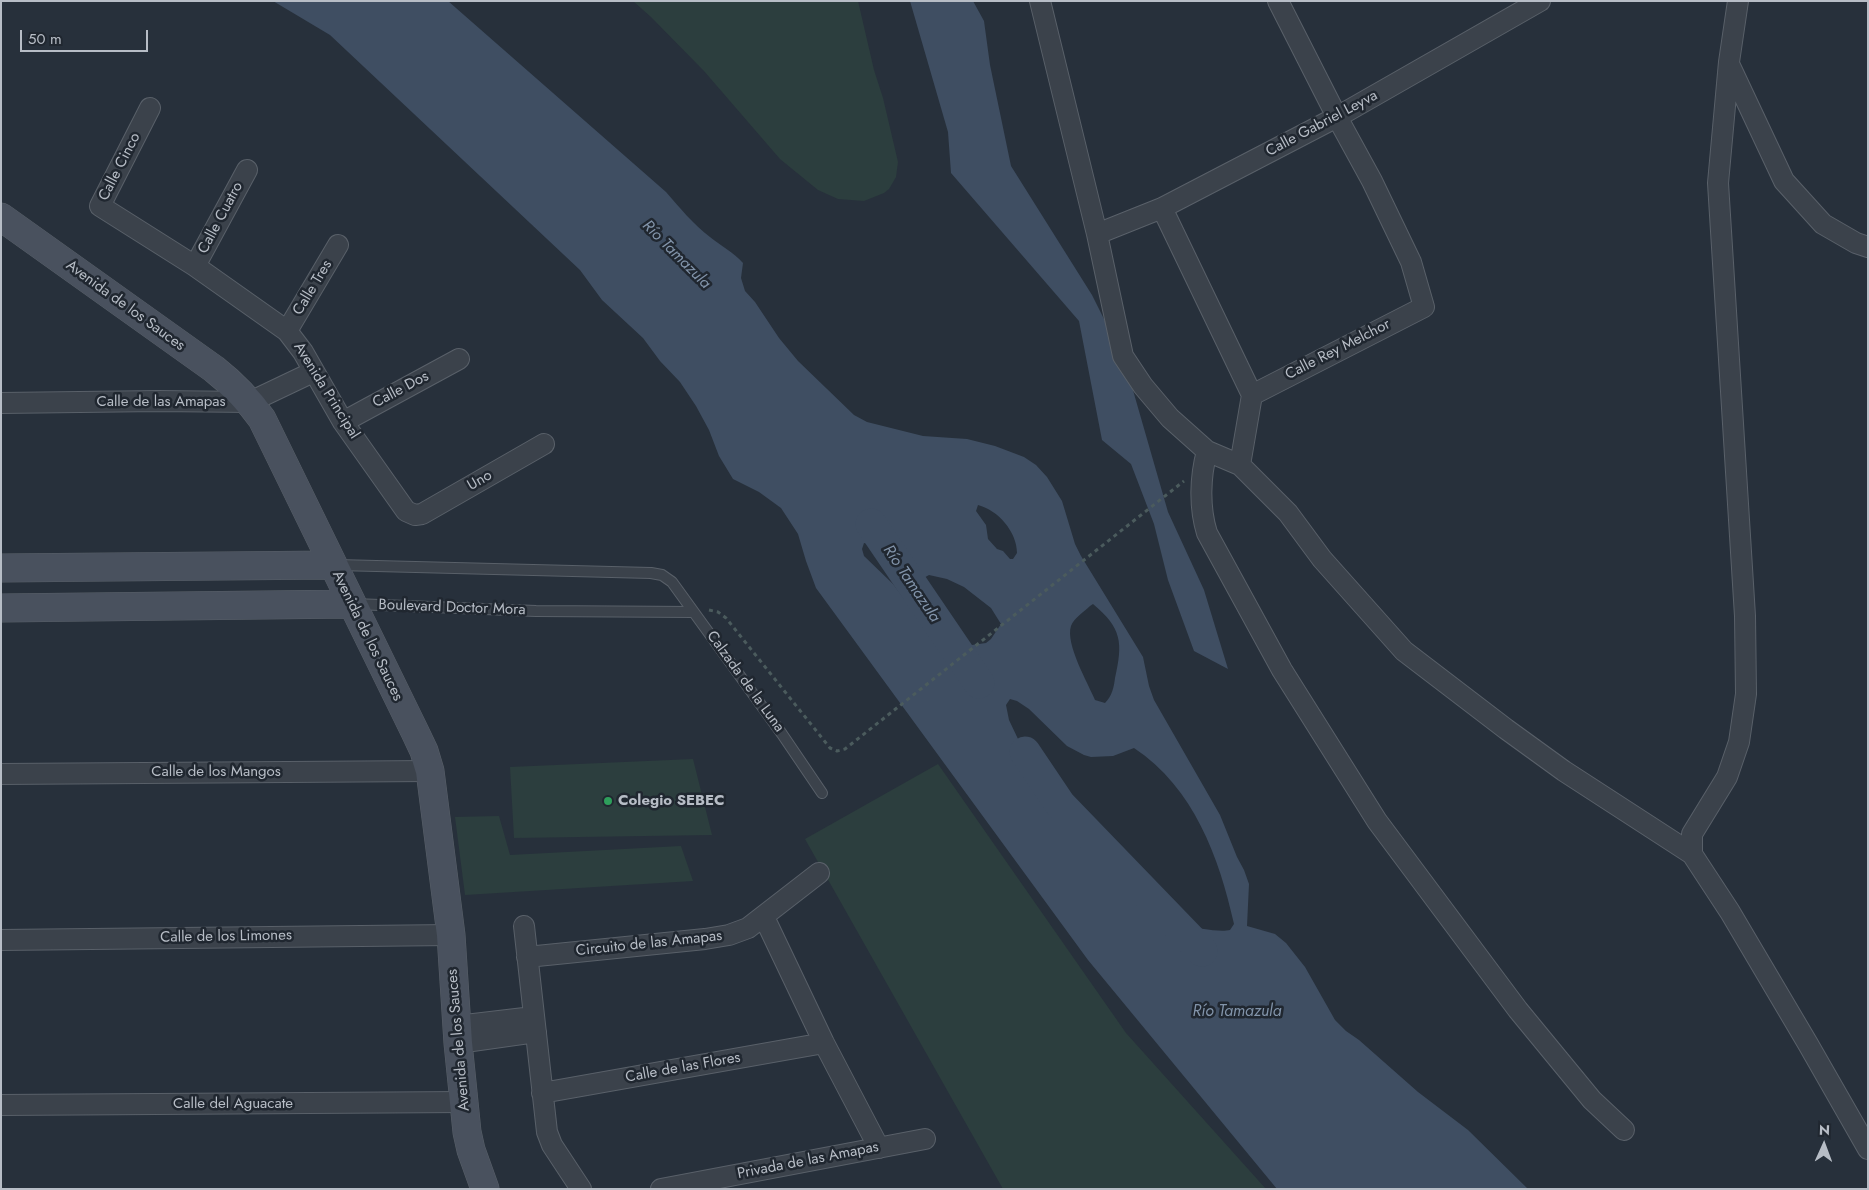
<!DOCTYPE html>
<meta charset="utf-8">
<style>
body{margin:0}
#map{position:relative;width:1869px;height:1190px;overflow:hidden;background:#27303b;font-family:Jost,sans-serif}
canvas{display:block}
.frame{position:absolute;inset:0;border:2px solid #b7bdc6;pointer-events:none}
.north{position:absolute;left:1799px;top:1120px;width:50px;height:50px;-webkit-text-stroke:4px #202730;paint-order:stroke;rotate:2deg;font-size:14px;font-weight:700;line-height:20px;text-align:center;color:#b7bdc6}
.north::after{content:'';display:block;margin:auto;width:18px;height:22px;background:#b7bdc6;clip-path:polygon(50% 0,100% 100%,50% 72%,0 100%)}
.scale{position:absolute;left:20px;top:30px;width:128px;height:22px;box-sizing:border-box;border:2px solid #b7bdc6;border-top:0;padding-left:6px;font-size:15px;line-height:18px;white-space:nowrap;color:#b7bdc6;-webkit-text-stroke:4px #202730;paint-order:stroke}
</style>
<div id="map">
<canvas width="1869" height="1190"></canvas>
<div class="frame"></div>
<div class="north">N</div>
<div class="scale">50 m</div>
</div>
<script>
const g = document.querySelector('canvas').getContext('2d');
g.lineJoin = 'round';
function paint(path, color) { g.fillStyle = color; g.fill(path, 'evenodd'); }
function strokePath(path, color, width, dash) { g.strokeStyle = color; g.lineWidth = width; g.lineCap = dash ? 'butt' : 'round'; g.setLineDash(dash || []); g.stroke(path); }
function drawText(font, color, halo, rows, align = 'center') {
  g.font = font + ' Jost,sans-serif'; g.lineWidth = 5; g.setLineDash([]); g.textBaseline = 'middle'; g.strokeStyle = halo; g.fillStyle = color; for (const [text, x, y, turn = 0] of rows) {
    g.save(); g.translate(x, y); g.rotate((+turn || 0) * Math.PI / 180); g.textAlign = isNaN(turn) ? turn : align; if (halo) g.strokeText(text, 0, 0); g.fillText(text, 0, 0); g.restore();
  }
}
paint(new Path2D(`
 M633,1H858L874,70L883,98L898,162L896,177L889,189L884,193L864,201L838,199L818,190L780,159L704,71L651,17Z
 M693,759L712,835L514,838L510,767Z
 M938,764L1126,1033L1266,1189H1003L805,839Z
 M499,816L510,855L681,846L693,881L465,895L455,817Z`), '#2c3e3e');
paint(new Path2D(`
 M273,1H448L666,192C680,208 693,224 710,237C721,246 733,252 743,263L741,278L745,291L755,302L779,338L798,361L854,415L867,422L923,436L967,439L995,446L1024,457L1036,465L1047,477L1062,501L1075,544L1081,556L1143,657L1149,686L1154,700L1220,815L1237,857L1244,870L1249,884L1247,926L1275,934L1286,943L1305,967L1335,1020L1346,1031L1359,1040L1418,1092L1468,1130L1528,1189H1277L1088,960L816,588L806,561L798,534L781,508L759,492L733,479L719,456L709,430L696,406L680,382L660,361L643,338L602,300L580,270L330,35ZM978,505C998,510 1017,532 1017,553L1013,559H1010L1003,551L997,549L988,539L986,525L976,511ZM864,543L870,544L905,565L916,579L920,580L929,575L947,579L964,587L991,608L1001,624L991,639L986,643L951,648L941,647L893,584L864,556L862,549ZM1093,604C1122,628 1123,643 1115,678C1114,687 1112,696 1105,703L1095,700C1088,683 1065,644 1071,626C1074,618 1084,612 1090,606ZM1010,699L1017,701L1029,709L1067,746L1084,755L1091,757L1113,756L1134,748C1194,788 1219,857 1234,924L1230,930C1212,934 1158,920 1144,908L1085,838L1068,815L1058,806L1046,781L1018,739L1009,720L1006,705Z
 M910,1H973L984,21L990,65L1011,166L1092,295L1124,359L1168,512L1204,590L1228,669L1194,651L1168,580L1154,524L1131,464L1102,440L1079,321L951,173L948,132Z`), '#3f4e62');
strokePath(new Path2D(`
 M871,524L979,683
 M1025,752L1060,804L1202,951`), '#3f4e62', 31);
const lane = new Path2D(`
 M337,565L651,573L662,575L672,582L782,734L822,793
 M354,604L536,611L693,612`);
const street = new Path2D(`
 M1040,1L1097,234L1123,356L1143,386L1170,418L1207,451L1240,465L1288,513L1322,559L1404,651L1506,729L1564,771L1692,854L1730,912L1808,1044L1868,1149
 M1729,64L1784,181L1823,224L1856,243L1868,247
 M150,108L100,206L195,266L287,331L303,352L343,422L406,511L415,515L422,514L544,444
 M1162,208L1252,395L1240,465
 M1097,234L1162,208L1337,117L1540,1
 M195,266L247,170
 M287,331L338,245
 M1252,395L1424,307L1411,262L1372,181L1337,117L1278,1
 M1,403L158,401L250,402L313,372
 M343,422L459,359
 M1207,451C1200,477 1199,507 1207,533L1282,670L1377,821L1518,1010L1592,1100L1624,1130
 M1,774L430,771
 M1692,854V834L1727,777L1739,742L1746,694L1745,616L1718,183L1729,62L1738,1
 M764,917L824,1043L879,1148
 M524,926L547,1132L552,1145L581,1189
 M1,940L451,935
 M527,957L705,939L729,935L748,928L819,873
 M457,1026L533,1017
 M458,1043L536,1032
 M542,1093L824,1043
 M1,1105L464,1102
 M661,1189L925,1139`);
const secondary = new Path2D(`
 M1,217L214,369C233,384 248,399 262,419L415,732L424,751L430,771L451,935L458,1043L467,1132L471,1150L485,1189
 M1,568L332,565
 M1,608L352,604`);
strokePath(lane, '#596069', 12);
strokePath(street, '#596069', 22);
strokePath(secondary, '#596069', 29);
strokePath(new Path2D(`
 M709,610L718,612L726,618L830,748L837,751L845,749L1184,481`), '#4b5b5d', 3, [4, 4]);
strokePath(lane, '#3b424b', 10);
strokePath(street, '#3b424b', 20);
strokePath(secondary, '#49515e', 28);
for (const [x, y, r, color] of [
 [608,801,5,"#2e9e5b"]
]) { const dot = new Path2D(); dot.arc(x, y, r, 0, 2 * Math.PI); g.fillStyle = color; g.fill(dot); strokePath(dot, '#202730', 2); }
drawText('15px', '#b7bdc6', '#202730', [
 ["Calle Gabriel Leyva",1322,124,-28],
 ["Calle Cinco",120,167,-63],
 ["Calle Cuatro",221,218,-62],
 ["Calle Tres",313,288,-59],
 ["Avenida de los Sauces",125,306,36],
 ["Calle Rey Melchor",1338,350,-27],
 ["Calle Dos",401,390,-28],
 ["Avenida Principal",326,391,58],
 ["Calle de las Amapas",161,402],
 ["Uno",480,481,-30],
 ["Boulevard Doctor Mora",452,608,2],
 ["Avenida de los Sauces",367,636,64],
 ["Calzada de la Luna",745,682,54],
 ["Calle de los Mangos",216,772],
 ["Calle de los Limones",226,937,-1],
 ["Circuito de las Amapas",649,944,-6],
 ["Avenida de los Sauces",459,1040,-95],
 ["Calle de las Flores",683,1068,-10],
 ["Calle del Aguacate",233,1104],
 ["Privada de las Amapas",808,1161,-11]
]);
drawText('bold 15px', '#b7bdc6', '#202730', [
 ["Colegio SEBEC",618,801]
], 'left');
drawText('italic 16px', '#8294aa', '#202730', [
 ["Río Tamazula",676,255,45],
 ["Río Tamazula",911,584,56],
 ["Río Tamazula",1237,1012]
]);
</script>
